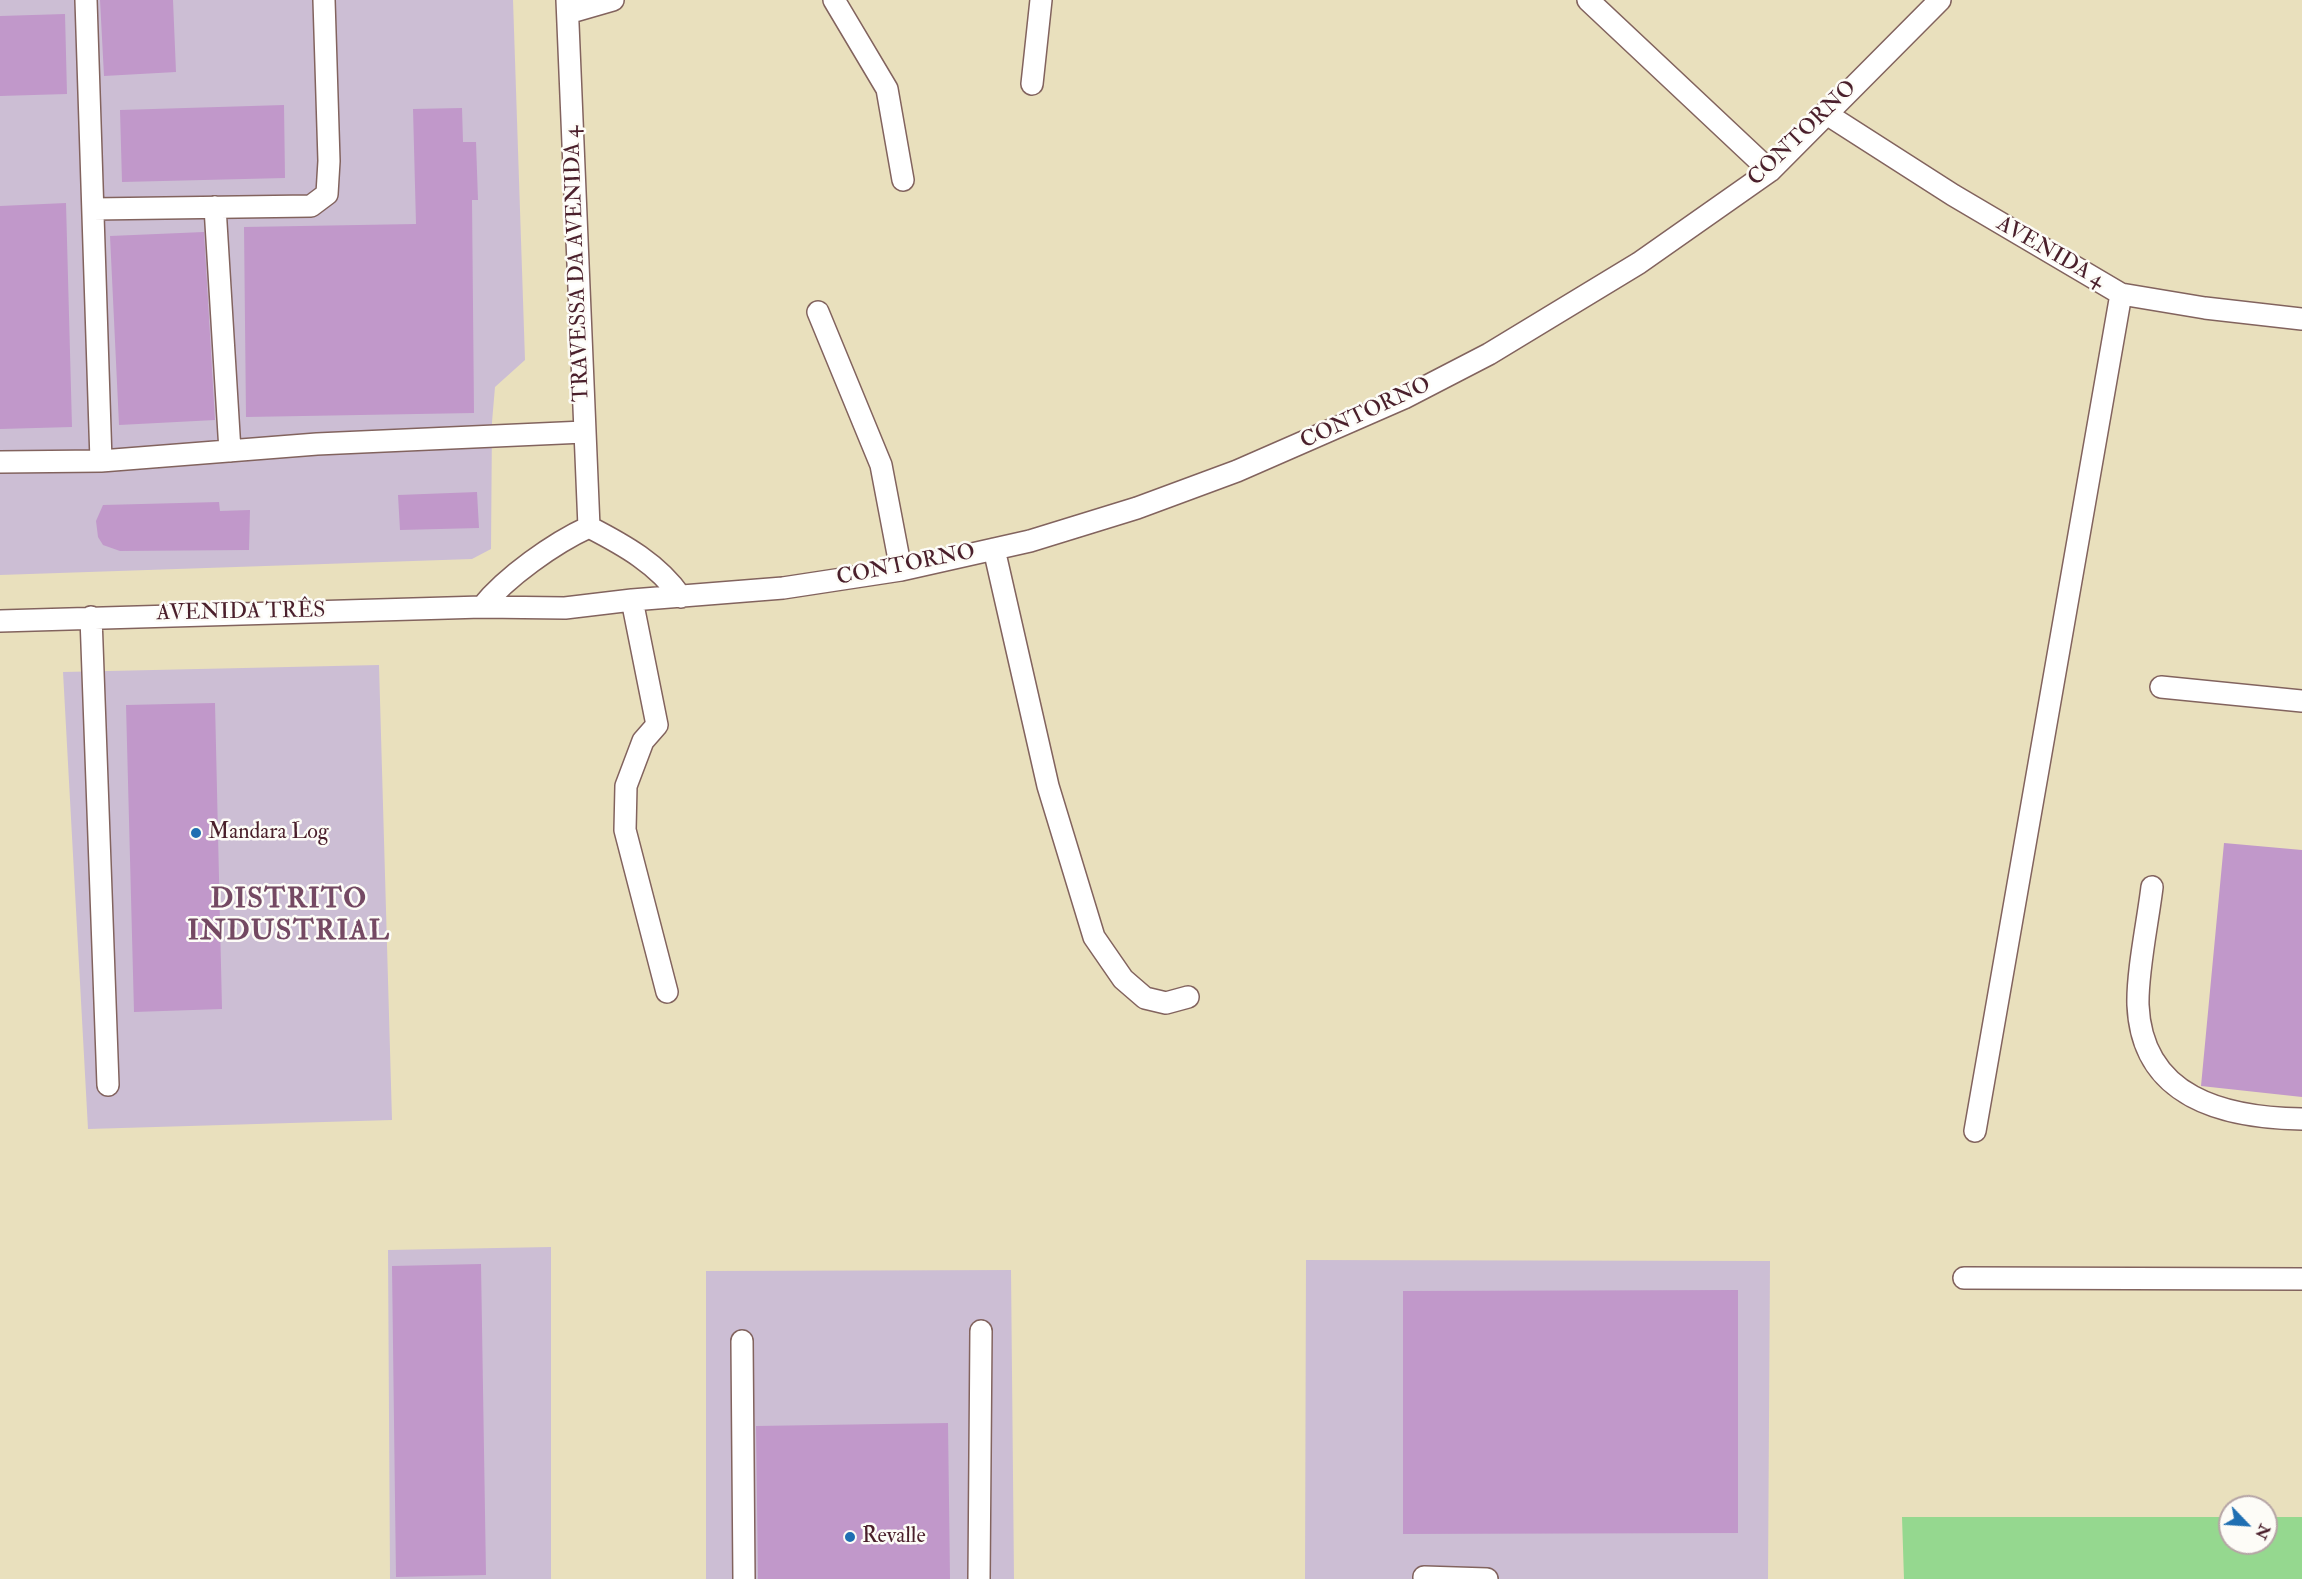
<!DOCTYPE html>
<meta charset="utf-8">
<style>
body{margin:0}
#map{position:relative;width:2302px;height:1579px;overflow:hidden;background:#e9e0bd;font-family:"IM FELL Double Pica",serif}
canvas{display:block}
.north{position:absolute;left:2218px;top:1495px;width:60px;height:60px;box-sizing:border-box;background:#fdfcf7;border:2px solid #b5a4a5;border-radius:50%;rotate:115deg;font-size:16px;font-weight:700;line-height:24px;text-align:center;color:#4a1f2b}
.north::after{content:'';display:block;margin:auto;width:21px;height:27px;background:#1f6fb2;clip-path:polygon(50% 0,100% 100%,50% 72%,0 100%)}
</style>
<div id="map">
<canvas width="2302" height="1579"></canvas>
<div class="north">N</div>
</div>
<script>
const g = document.querySelector('canvas').getContext('2d');
g.lineJoin = 'round';
function paint(path, color) { g.fillStyle = color; g.fill(path, 'evenodd'); }
function strokePath(path, color, width, dash) { g.strokeStyle = color; g.lineWidth = width; g.lineCap = dash ? 'butt' : 'round'; g.setLineDash(dash || []); g.stroke(path); }
function drawText(font, color, halo, rows, align = 'center') {
  g.font = font + ' "IM FELL Double Pica",serif'; g.lineWidth = 5; g.setLineDash([]); g.textBaseline = 'middle'; g.strokeStyle = halo; g.fillStyle = color; for (const [text, x, y, turn = 0] of rows) {
    g.save(); g.translate(x, y); g.rotate((+turn || 0) * Math.PI / 180); g.textAlign = isNaN(turn) ? turn : align; if (halo) g.strokeText(text, 0, 0); g.fillText(text, 0, 0); g.restore();
  }
}
paint(new Path2D(`
 M0,0H513L525,360L495,387L492,422L491,549L472,559L0,575Z
 M379,665L392,1120L88,1129L63,672Z
 M551,1247V1579H390L388,1250Z
 M1306,1260L1770,1261L1768,1579H1305Z
 M1011,1270L1014,1579H706V1271Z`), '#ccbed4');
paint(new Path2D(`
 M1902,1517H2230V1543H2266V1517H2302V1579H1904Z`), '#95d88f');
paint(new Path2D(`
 M100,0H173L176,72L104,76Z
 M65,14L67,94L0,96V16Z
 M284,105L285,178L122,182L120,110Z
 M462,108L463,142H476L478,200H472L474,413L246,417L244,227L416,224L413,109Z
 M66,203L72,427L0,429V206Z
 M204,232L215,420L119,425L110,236Z
 M477,492L479,528L400,530L398,495Z
 M219,502L220,511L250,510L249,550L120,551L103,545L98,537L96,521L103,505Z
 M215,703L222,1009L134,1012L126,705Z
 M2224,843L2302,850V1097L2201,1086Z
 M481,1264L486,1575L396,1577L392,1266Z
 M1738,1290V1533L1403,1534V1291Z
 M948,1423L950,1579H758L756,1426Z`), '#c198ca');
const minor = new Path2D(`
 M86,0L101,461
 M567,0L589,527
 M834,0L887,89L903,180
 M1588,0L1770,171
 M568,13L613,0
 M1032,84L1041,0
 M1825,113L1953,195L2121,294L2205,308L2302,319
 M215,207L230,451
 M93,209L311,206L327,194L329,161L324,0
 M818,312L881,465L901,570
 M0,462L101,461L317,444L584,432
 M589,527C624,545 658,564 681,597
 M994,549L1048,786L1094,937L1123,979L1145,998L1166,1003L1188,997
 M632,600L657,725L643,741L626,786L625,830L667,992
 M482,607C506,577 554,543 589,527
 M91,617L108,1085
 M0,621L482,607L565,608L632,600L783,588L901,570L1030,541L1137,508L1237,471L1404,398L1489,354L1639,263L1770,171L1940,0
 M2161,687L2302,701
 M2152,887C2148,921 2137,972 2138,1005C2142,1098 2225,1118 2302,1119
 M1975,1131L2121,294
 M1964,1278L2302,1279
 M742,1341L744,1579
 M1424,1577L1487,1579
 M979,1579L981,1331`);
strokePath(minor, '#82635e', 24);
strokePath(minor, '#fff', 21);
for (const [x, y, r, color] of [
 [196,833,6,"#1f6fb2"],
 [850,1537,6,"#1f6fb2"]
]) { const dot = new Path2D(); dot.arc(x, y, r, 0, 2 * Math.PI); g.fillStyle = color; g.fill(dot); strokePath(dot, '#fdfcf7', 2); }
drawText('22px', '#4a1f2b', '#fdfcf7', [
 ["CONTORNO",1803,134,-44],
 ["AVENIDA 4",2050,253,30],
 ["TRAVESSA DA AVENIDA 4",578,264,-92],
 ["CONTORNO",1366,414,-25],
 ["CONTORNO",906,566,-11],
 ["AVENIDA TRÊS",241,613,-1]
]);
drawText('22px', '#4a1f2b', '#fdfcf7', [
 ["Mandara Log",208,833],
 ["Revalle",862,1537]
], 'left');
g.letterSpacing = '1.5px';
drawText('bold 28px', '#744963', '#fdfcf7', [
 ["DISTRITO",289,901],
 ["INDUSTRIAL",289,933]
]);
g.letterSpacing = '0px';
</script>
